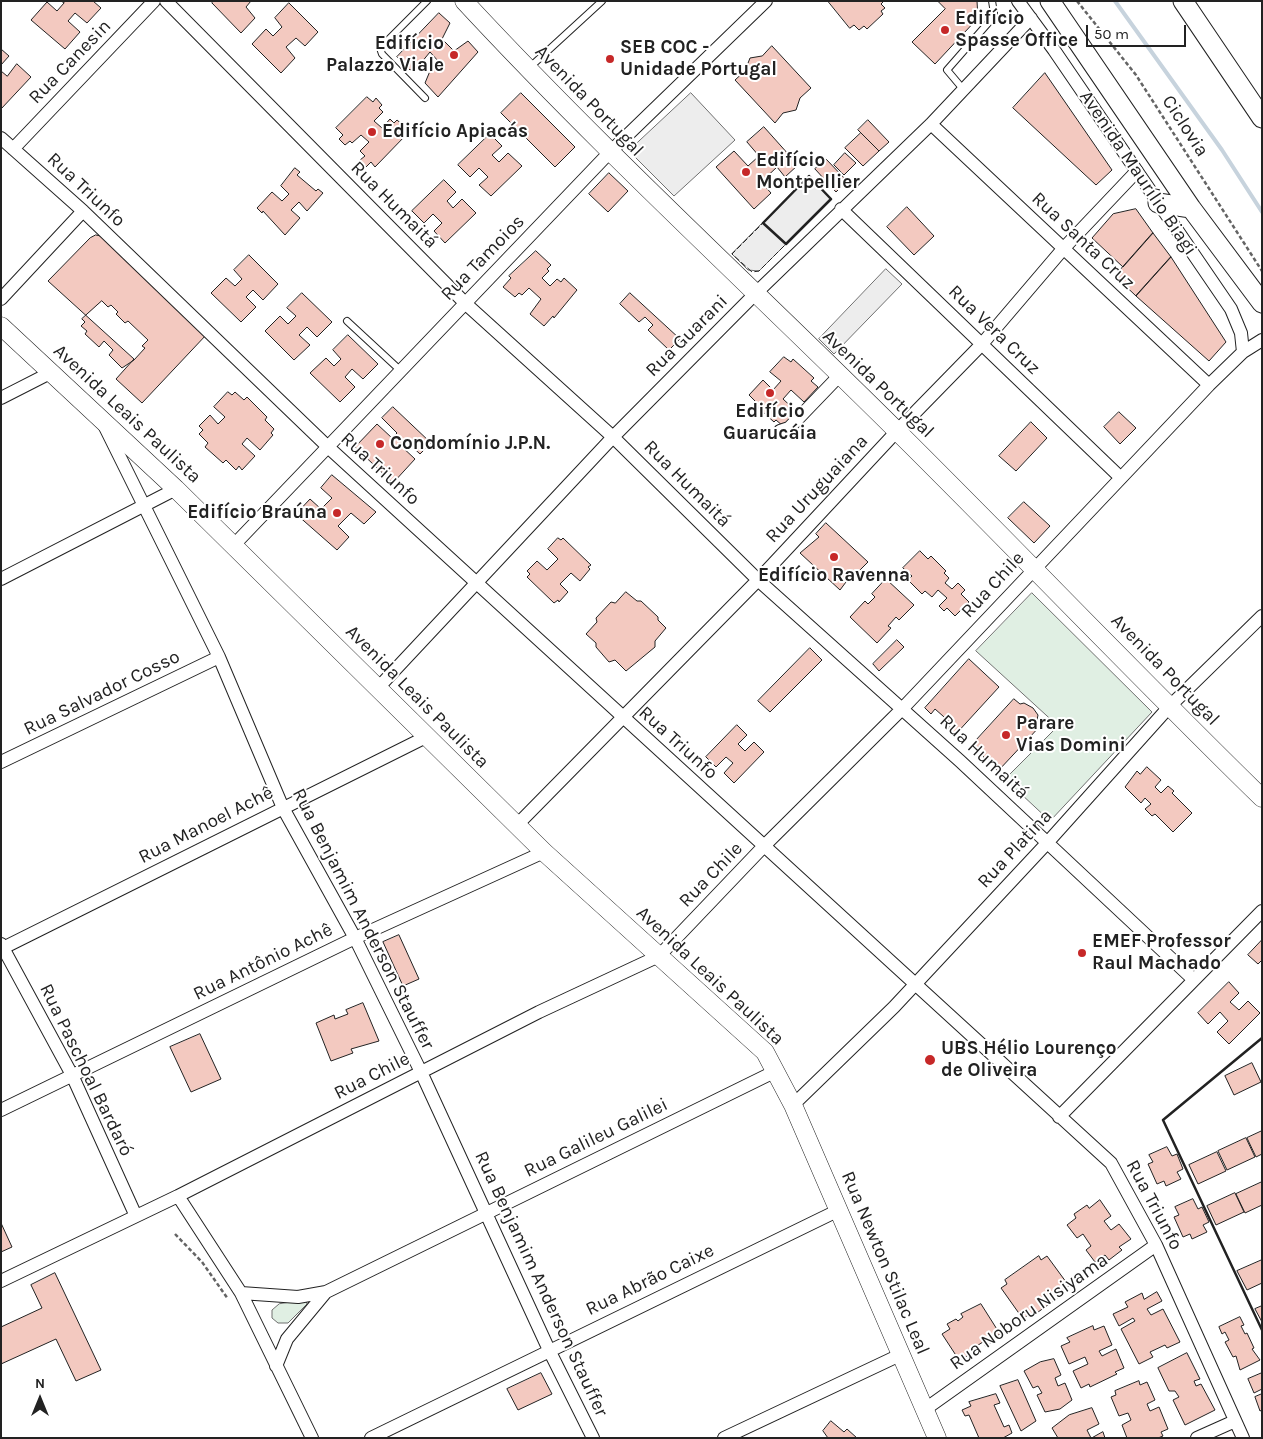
<!DOCTYPE html>
<meta charset="utf-8">
<style>
body{margin:0}
#map{position:relative;width:1263px;height:1439px;overflow:hidden;background:#fff;font-family:Karla,sans-serif}
canvas{display:block}
.frame{position:absolute;inset:0;border:2px solid #222;pointer-events:none}
.north{position:absolute;left:15px;top:1374px;width:50px;height:50px;-webkit-text-stroke:4px #fff;paint-order:stroke;rotate:0deg;font-size:14px;font-weight:700;line-height:20px;text-align:center;color:#222}
.north::after{content:'';display:block;margin:auto;width:18px;height:22px;background:#222;clip-path:polygon(50% 0,100% 100%,50% 72%,0 100%)}
.scale{position:absolute;left:1086px;top:25px;width:100px;height:22px;box-sizing:border-box;border:2px solid #222;border-top:0;padding-left:6px;font-size:15px;line-height:18px;white-space:nowrap;color:#222;-webkit-text-stroke:4px #fff;paint-order:stroke}
</style>
<div id="map">
<canvas width="1263" height="1439"></canvas>
<div class="frame"></div>
<div class="north">N</div>
<div class="scale">50 m</div>
</div>
<script>
const g = document.querySelector('canvas').getContext('2d');
g.lineJoin = 'round';
function paint(path, color) { g.fillStyle = color; g.fill(path, 'evenodd'); }
function strokePath(path, color, width, dash) { g.strokeStyle = color; g.lineWidth = width; g.lineCap = dash ? 'butt' : 'round'; g.setLineDash(dash || []); g.stroke(path); }
function drawText(font, color, halo, rows, align = 'center') {
  g.font = font + ' Karla,sans-serif'; g.lineWidth = 4; g.setLineDash([]); g.textBaseline = 'middle'; g.strokeStyle = halo; g.fillStyle = color; for (const [text, x, y, turn = 0] of rows) {
    g.save(); g.translate(x, y); g.rotate((+turn || 0) * Math.PI / 180); g.textAlign = isNaN(turn) ? turn : align; if (halo) g.strokeText(text, 0, 0); g.fillText(text, 0, 0); g.restore();
  }
}
const green = new Path2D(`
 M1032,593L1152,712L1050,821L1005,779L1058,726L976,651Z
 M306,1300L307,1304L288,1323H278L272,1318V1310L279,1304Z`);
paint(green, '#e0efe3');
strokePath(green, '#6f6f6f', 1);
const parking = new Path2D(`
 M691,93L735,140L674,196L633,155L634,146Z
 M809,176L831,199L759,271L748,270L732,254Z
 M886,269L902,284L834,354L819,339Z`);
paint(parking, '#ededed');
strokePath(parking, '#6f6f6f', 1);
strokePath(new Path2D(`
 M1115,1L1222,150L1262,212`), '#c7d3dd', 4);
const building = new Path2D(`
 M61,1H93L101,8L87,23L75,13L68,21L80,32L65,49L31,20L47,2L57,11L64,3Z
 M214,1H251L246,7L255,18L241,33L212,3Z
 M828,1H884L881,4L885,8L881,11L883,14L867,29L864,26L859,30L854,25L850,28Z
 M938,1H977L978,18L935,64L912,42L945,9Z
 M289,3L318,32L305,46L296,38L286,47L295,58L281,73L252,44L266,29L273,36L282,27L275,18Z
 M439,13L450,23L442,39L454,51L468,41L478,52L438,97L425,83L430,71L439,62L430,52L421,63L410,70L397,57Z
 M772,46L811,88L800,98L796,110L783,113L775,123L735,80L745,71L750,58L762,56Z
 M1,49L9,56L1,65Z
 M17,64L31,77L1,109V71L7,76Z
 M1045,73L1112,170L1096,185L1013,108Z
 M521,93L575,147L555,167L501,113Z
 M367,97L373,102L376,98L382,105L379,108L383,112L374,121L382,128L390,119L394,123L397,120L404,126L400,130L406,135L375,167L371,162L366,167L360,160L365,156L360,151L369,142L361,135L352,143L350,141L345,145L339,139L343,135L336,128Z
 M868,120L889,142L879,151L858,130Z
 M764,127L798,165L785,177L777,167L761,182L771,193L754,209L716,167L734,151L748,166L759,156L747,142Z
 M861,133L879,151L863,166L845,148Z
 M490,134L502,146L492,155L499,162L508,153L522,166L491,196L479,185L488,177L479,168L470,177L458,165Z
 M845,153L856,163L844,175L834,165Z
 M826,159L847,181L836,192L815,169Z
 M295,168L300,172L297,175L316,191L318,189L323,193L307,211L299,202L291,210L300,218L285,235L263,211L262,213L257,208L272,192L282,201L289,194L281,186Z
 M609,173L628,191L608,212L589,194Z
 M444,180L456,192L447,201L453,208L462,199L476,213L445,243L434,231L442,223L433,214L424,223L412,211Z
 M907,207L934,236L914,255L887,227Z
 M1136,209L1153,233L1123,267L1092,238L1113,214Z
 M1153,233L1171,257L1136,296L1115,276Z
 M96,235L101,236L207,334L142,403L116,379L134,359L48,281L90,238Z
 M536,251L551,265L547,269L549,271L542,278L550,286L557,279L561,282L564,278L577,290L554,318L553,316L544,326L530,314L541,299L529,288L522,295L519,293L515,297L503,287L511,278L509,276Z
 M249,255L278,284L263,300L253,290L246,297L256,307L241,322L211,293L226,278L235,286L242,279L234,270Z
 M1171,257L1226,342L1209,361L1136,296Z
 M302,293L332,322L317,337L307,327L299,335L310,345L294,360L265,331L280,316L288,324L296,316L287,308Z
 M630,293L680,339L669,350L648,330L653,325L645,317L639,322L620,304Z
 M102,301L108,307L111,305L118,312L116,314L125,323L128,321L148,340L142,346L145,348L134,360L122,368L109,355L113,350L104,341L99,347L85,334L87,331L81,326L85,322L82,319Z
 M348,335L378,364L363,379L352,369L345,377L355,387L340,402L310,373L326,358L334,366L341,359L333,350Z
 M784,357L791,362L793,359L814,378L811,381L818,387L804,402L791,390L783,399L796,411L783,426L776,420L774,422L753,403L755,401L749,395L763,380L773,390L781,381L770,372Z
 M228,392L232,395L235,392L244,400L247,397L267,417L265,420L274,429L271,433L273,435L260,450L247,438L242,444L255,456L242,470L239,466L236,470L226,460L223,463L205,447L208,443L199,434L203,430L199,426L210,415L218,424L225,417L214,407Z
 M393,407L431,443L420,454L405,440L400,445L415,459L393,483L355,447L377,424L392,438L397,433L382,418Z
 M1119,412L1136,428L1120,444L1104,427Z
 M1031,422L1047,438L1016,471L999,456Z
 M332,475L376,512L364,524L351,513L338,526L349,537L337,550L296,514L310,499L321,509L332,498L321,488Z
 M1024,502L1050,526L1034,543L1008,518Z
 M826,523L868,562L858,572L855,570L840,590L800,553L819,537L816,534Z
 M558,538L561,540L563,538L591,565L588,567L590,569L580,581L571,573L560,584L568,592L559,602L558,600L554,603L527,577L530,574L527,571L537,561L547,570L558,559L548,549Z
 M920,551L928,559L931,556L946,571L944,573L949,578L945,583L952,589L958,583L965,590L961,594L969,602L955,616L947,608L944,611L939,606L947,598L938,590L932,597L925,591L922,594L908,580L912,576L903,568Z
 M886,579L914,605L899,620L896,617L888,626L891,628L877,643L850,617L865,601L868,604L875,597L872,594Z
 M626,592L637,601H641L658,617V620L666,628L655,641V647L626,671L615,660L609,662L596,647V643L586,634L597,622L596,618L611,602L615,603Z
 M897,640L904,647L879,671L873,664Z
 M810,648L822,660L770,712L758,701Z
 M969,659L999,687L955,735L948,729L952,724L935,709L931,714L925,708Z
 M1014,699L1020,704L1024,703L1033,708L1038,715L1037,720L1042,724L998,771L993,767L997,763L984,758L979,746L975,750L971,746Z
 M737,725L747,735L738,744L745,751L754,742L764,752L734,783L724,773L733,763L726,757L716,767L706,757Z
 M1147,767L1161,780L1155,787L1161,793L1168,786L1174,791L1172,793L1192,813L1173,832L1155,814L1152,816L1145,809L1151,804L1145,798L1141,803L1125,787L1137,771L1140,774Z
 M399,935L419,979L403,986L383,942Z
 M1262,940V960L1258,964L1248,955Z
 M1229,982L1239,993L1230,1002L1239,1010L1248,1001L1260,1013L1229,1044L1217,1032L1228,1021L1220,1012L1208,1024L1198,1013Z
 M363,1003L379,1041L351,1049L353,1053L331,1061L316,1023L334,1015L335,1019L348,1014L346,1010Z
 M200,1034L221,1079L191,1092L170,1047Z
 M1252,1063L1261,1082L1234,1095L1225,1076Z
 M1262,1131V1154L1256,1157L1247,1138Z
 M1246,1138L1255,1157L1227,1170L1218,1151Z
 M1167,1147L1172,1156L1177,1154L1183,1169L1177,1172L1181,1179L1166,1186L1164,1181L1157,1184L1148,1164L1153,1162L1149,1155Z
 M1217,1152L1226,1171L1198,1184L1189,1165Z
 M1262,1182V1205L1245,1213L1236,1194Z
 M1235,1193L1244,1212L1216,1225L1207,1206Z
 M1193,1199L1198,1209L1202,1207L1209,1222L1203,1225L1207,1232L1192,1239L1190,1234L1183,1237L1174,1217L1179,1215L1175,1207Z
 M1100,1200L1111,1216L1104,1221L1111,1230L1119,1224L1131,1239L1119,1247L1122,1250L1109,1260L1105,1255L1095,1262L1086,1250L1091,1246L1083,1234L1077,1238L1067,1225L1076,1218L1074,1214L1087,1205L1089,1208Z
 M1,1223L12,1247L1,1252Z
 M1039,1256L1041,1260L1047,1256L1069,1286L1063,1290L1065,1293L1031,1317L1029,1314L1023,1319L1001,1288L1007,1284L1005,1280Z
 M1262,1260V1283L1247,1290L1237,1271Z
 M55,1273L101,1370L76,1381L56,1339L1,1364V1327L42,1308L31,1285Z
 M1157,1292L1162,1301L1147,1309L1151,1315L1163,1309L1180,1342L1167,1348L1165,1345L1150,1352L1153,1357L1139,1364L1121,1329L1135,1321L1133,1318L1119,1326L1113,1314L1128,1307L1125,1302L1142,1293L1144,1299Z
 M981,1304L1000,1334L991,1340L992,1342L986,1347L983,1342L975,1347L977,1351L959,1360L942,1334L950,1329L947,1324L956,1319L958,1321L963,1317L961,1314Z
 M1262,1306V1322L1255,1309Z
 M1240,1317L1244,1325L1241,1326L1245,1334L1247,1333L1254,1348L1252,1349L1260,1360L1240,1370L1236,1356L1233,1357L1225,1342L1229,1340L1225,1332L1222,1334L1219,1327Z
 M1093,1326L1094,1330L1104,1326L1112,1345L1099,1351L1102,1356L1116,1349L1124,1368L1115,1372L1117,1374L1090,1387L1089,1384L1081,1388L1073,1371L1088,1364L1085,1357L1069,1364L1061,1346L1070,1342L1067,1338Z
 M1187,1353L1200,1379L1194,1381L1196,1386L1201,1384L1215,1410L1185,1425L1173,1400L1179,1397L1175,1391H1169L1158,1368Z
 M1054,1359L1061,1375L1055,1378L1058,1386L1065,1383L1072,1400L1060,1409L1045,1412L1037,1395L1042,1393L1038,1386L1033,1388L1024,1371L1040,1362Z
 M541,1373L552,1394L518,1410L507,1389Z
 M1262,1373V1389L1254,1393L1248,1379Z
 M1018,1380L1036,1421L1021,1431L1000,1386Z
 M1139,1381L1140,1385L1147,1382L1155,1400L1147,1404L1150,1411L1159,1407L1168,1429L1161,1432L1163,1436L1158,1438H1127L1122,1425L1131,1420L1128,1413L1119,1416L1111,1397L1116,1395L1115,1391Z
 M996,1394L1000,1403L994,1405L1004,1427L1009,1425L1012,1433L1003,1438H979L969,1415L965,1416L962,1410L971,1406L969,1402Z
 M1262,1394V1410L1260,1411L1255,1397Z
 M1092,1408L1099,1424L1087,1430L1091,1438H1058L1052,1428L1069,1415Z
 M831,1421L844,1432L847,1429L857,1438H828L823,1431Z
 M1103,1432L1105,1438H1092Z`);
paint(building, '#f3c9c0');
strokePath(building, '#222', 1);
const lane = new Path2D(`
 M529,68L602,1
 M963,89L947,70L989,22L994,13L992,1
 M425,98L382,54L380,48L427,1
 M347,321L401,371`);
const street = new Path2D(`
 M166,1L466,304L613,437L758,580L960,761L1194,980
 M1018,1L1054,50L1231,309L1241,333L1243,352
 M931,124L1209,385
 M1,138L83,211L328,447L1111,1163L1156,1245L1243,1438
 M13,149L154,1
 M841,209L1121,478
 M1,299L83,211
 M1,398L52,372
 M105,427L219,657L283,808L355,938L421,1072L549,1350L593,1438
 M780,431L789,428L839,376
 M233,546L609,153L766,1
 M1,579L176,489
 M378,688L613,437L755,294L931,124L1031,18
 M1,762L219,657
 M516,826L758,580L897,431L982,344L1063,249L1137,171
 M1,944L72,1075L135,1214
 M1,949L428,736
 M793,1105L894,1007L1048,842L1169,707L1262,616
 M1,1110L355,938L544,852
 M1059,1117L1262,911
 M178,1196L241,1293L312,1438
 M1,1281L178,1196L539,1012L659,956L764,846L903,708L1209,385L1243,352L1262,340
 M241,1293L298,1297L326,1292L776,1071
 M276,1366L287,1339L326,1292
 M924,1410L1156,1245
 M371,1438L839,1210
 M724,1438L902,1354
 M1197,1438L1235,1421`);
const secondary = new Path2D(`
 M464,1C603,151 753,288 898,432C1020,553 1139,678 1262,798
 M1,326L176,489L544,852L765,1052L793,1105L937,1438`);
const primary = new Path2D(`
 M1050,1L1191,208L1262,303
 M1183,1L1262,118
 M1158,203L1191,208`);
strokePath(lane, '#222', 8);
strokePath(street, '#222', 14);
strokePath(secondary, '#222', 19);
strokePath(primary, '#222', 21);
strokePath(new Path2D(`
 M1077,1L1136,75L1262,271
 M175,1234L202,1262L228,1299`), '#646464', 2.5, [4, 2.5]);
strokePath(lane, '#fff', 6);
strokePath(street, '#fff', 12);
strokePath(secondary, '#fff', 18);
strokePath(primary, '#fff', 19);
strokePath(new Path2D(`
 M763,223L786,244L759,271L752,272L732,254Z`), '#222', 1, [6, 2.5]);
strokePath(new Path2D(`
 M809,176L831,199L786,244L763,223Z
 M1262,1038L1163,1120L1262,1330`), '#222', 2.5);
for (const [x, y, r, color] of [
 [945,30,5,"#c62828"],
 [454,55,5,"#c62828"],
 [610,59,5,"#c62828"],
 [372,132,5,"#c62828"],
 [746,172,5,"#c62828"],
 [770,393,5,"#c62828"],
 [380,444,5,"#c62828"],
 [337,513,5,"#c62828"],
 [834,557,5,"#c62828"],
 [1006,735,5,"#c62828"],
 [1082,953,5,"#c62828"],
 [930,1060,6,"#c62828"]
]) { const dot = new Path2D(); dot.arc(x, y, r, 0, 2 * Math.PI); g.fillStyle = color; g.fill(dot); strokePath(dot, '#fff', 2); }
drawText('bold 19px', '#222', '#fff', [
 ["Edifício",955,19],
 ["Spasse Office",955,41],
 ["Edifício",444,44,"right"],
 ["Palazzo Viale",444,66,"right"],
 ["SEB COC -",620,48],
 ["Unidade Portugal",620,70],
 ["Edifício Apiacás",382,132],
 ["Edifício",756,161],
 ["Montpellier",756,183],
 ["Edifício",770,412,"center"],
 ["Guarucáia",770,434,"center"],
 ["Condomínio J.P.N.",390,444],
 ["Edifício Braúna",327,513,"right"],
 ["Edifício Ravenna",834,576,"center"],
 ["Parare",1016,724],
 ["Vias Domini",1016,746],
 ["EMEF Professor",1092,942],
 ["Raul Machado",1092,964],
 ["UBS Hélio Lourenço",941,1049],
 ["de Oliveira",941,1071]
], 'left');
drawText('19px', '#222', '#fff', [
 ["Rua Canesin",70,62,-46],
 ["Avenida Portugal",589,101,46],
 ["Ciclovia",1185,126,57],
 ["Avenida Maurílio Biagi",1138,173,56],
 ["Rua Triunfo",86,190,43],
 ["Rua Humaitá",394,205,45],
 ["Rua Santa Cruz",1083,241,43],
 ["Rua Tamoios",483,258,-46],
 ["Rua Vera Cruz",994,330,44],
 ["Rua Guarani",687,336,-45],
 ["Avenida Portugal",878,384,44],
 ["Avenida Leais Paulista",127,414,43],
 ["Rua Triunfo",380,469,42],
 ["Rua Humaitá",687,484,45],
 ["Rua Uruguaiana",817,489,-47],
 ["Rua Chile",993,585,-47],
 ["Avenida Portugal",1165,670,46],
 ["Rua Salvador Cosso",102,693,-26],
 ["Avenida Leais Paulista",417,697,45],
 ["Rua Triunfo",678,743,42],
 ["Rua Humaitá",984,757,43],
 ["Rua Manoel Achê",206,825,-27],
 ["Rua Platina",1015,849,-47],
 ["Rua Chile",711,875,-46],
 ["Rua Benjamim Anderson Stauffer",363,919,63],
 ["Rua Antônio Achê",263,962,-26],
 ["Avenida Leais Paulista",710,976,43],
 ["Rua Paschoal Bardaró",86,1070,64],
 ["Rua Chile",372,1076,-27],
 ["Rua Galileu Galilei",596,1138,-26],
 ["Rua Triunfo",1154,1205,62],
 ["Rua Newton Stilac Leal",885,1263,67],
 ["Rua Abrão Caixe",650,1280,-26],
 ["Rua Benjamim Anderson Stauffer",541,1284,65],
 ["Rua Noboru Nisiyama",1029,1312,-35]
]);
</script>
